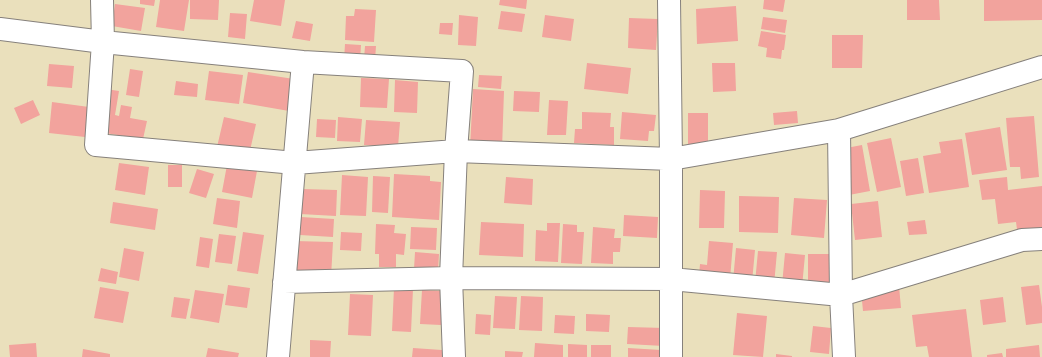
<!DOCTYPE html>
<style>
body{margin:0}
canvas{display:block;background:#eae0bc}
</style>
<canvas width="1042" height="357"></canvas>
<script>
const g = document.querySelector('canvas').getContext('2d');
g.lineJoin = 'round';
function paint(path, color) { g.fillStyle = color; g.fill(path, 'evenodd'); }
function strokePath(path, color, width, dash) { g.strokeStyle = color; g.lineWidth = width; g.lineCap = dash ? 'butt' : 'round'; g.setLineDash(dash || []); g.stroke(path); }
paint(new Path2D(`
 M140,0H155L154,6L140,4Z
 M160,0H189L184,31L156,27Z
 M190,0H219L218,20L190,19Z
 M254,0H285L281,26L250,21Z
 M500,0H527L526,9L499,5Z
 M764,0H785L783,12L763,9Z
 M907,0H939L940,20H907Z
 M984,0H1042V20L984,21Z
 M115,4L145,8L141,31L112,26Z
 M736,6L738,41L697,44L696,9Z
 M355,9L376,10L374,42L345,40L346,16H354Z
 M501,11L525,14L522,32L498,29Z
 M230,13L247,14L245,39L228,37Z
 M459,15L478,17L476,46L458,45Z
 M545,15L574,19L571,41L542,37Z
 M763,17L787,20L785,33L761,29Z
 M629,18L658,19L656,50L628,48Z
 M296,21L313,24L310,41L292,38Z
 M440,23H453L452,35L439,34Z
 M761,31L786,35L784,50H782L781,59L766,57L767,48L758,46Z
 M832,35H863L862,68H832Z
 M345,44L361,45L360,61L344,60Z
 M365,46H376L375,60L364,59Z
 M587,63L631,68L628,94L584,89Z
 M712,63H735L736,91L713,92Z
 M49,64L74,66L72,88L47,86Z
 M130,69L143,71L139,97L126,95Z
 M209,71L243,75L239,104L205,100Z
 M248,72L294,79L289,111L243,103Z
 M479,75L502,76L501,89L478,87Z
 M361,78L389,79L387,108L360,107Z
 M395,80L418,82L417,113L394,112Z
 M176,81L198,84L197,97L174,95Z
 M106,89L119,91L115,115L119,116L121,105L132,107L130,118L147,121L143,139L99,132Z
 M473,89L504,91L502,149L470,148Z
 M514,91L540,92L539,112L513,111Z
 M33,100L40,115L21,124L14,108Z
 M549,100L568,101L566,135H547Z
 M52,102L89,107L85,137L49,133Z
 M797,111L798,123L774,125L773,113Z
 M582,112L611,113L610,127H614V145L574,143L575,129H582Z
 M622,112L656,115L654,131H649L648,141L620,139Z
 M688,113H708V148H688Z
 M1034,116L1039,177L1021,179L1020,167H1010L1006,118Z
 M224,117L256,124L249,155L217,147Z
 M338,117L362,119L360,142L337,141Z
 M317,119L336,120L335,138L316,137Z
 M366,120L400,122L398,147L364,145Z
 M1000,127L1007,170L972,175L965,133Z
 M891,138L901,187L877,192L867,143Z
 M962,139L969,187L929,193L923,156L941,153L939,142Z
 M862,145L870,191L849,195L841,149Z
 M918,158L924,193L906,196L900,161Z
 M119,163L149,167L145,195L115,190Z
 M168,165H182V187H168Z
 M227,165L257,171L252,198L222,192Z
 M197,169L214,174L206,198L189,193Z
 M394,174L430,176V181L441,182L439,220L392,217Z
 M342,175L368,177L366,216L340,215Z
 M373,176L390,177L388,213L372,212Z
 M506,177L533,179L532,205L504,203Z
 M1007,177L1008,190L1042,186V235L1018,237L1016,222L998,224L995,199L982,200L979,180Z
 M302,189L337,190L336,216L300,214Z
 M700,190L725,191L724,228H699Z
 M739,196L779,197L778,233L739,232Z
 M217,198L240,201L237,228L213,224Z
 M794,198L827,200L824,238L791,235Z
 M878,201L882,237L855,240L851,204Z
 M113,202L158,209L155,230L110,223Z
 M624,215L658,217L657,238L623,236Z
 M301,217L334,219L333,237L300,235Z
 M925,220L927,234L909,235L907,222Z
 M481,222L524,224L523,257L479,255Z
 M547,223H560L558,262L535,261L536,230L547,231Z
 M376,224L395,225L394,233L406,234L404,255L396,254V267H379V254H375Z
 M563,224L577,225V232H584L582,264L561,263Z
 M411,227L437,228L436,250L410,249Z
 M593,227L615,229L614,238H621L620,252H613V264L591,263Z
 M243,232L264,235L258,274L237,271Z
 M341,232L362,233L361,251L340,250Z
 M219,234L236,236L232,264L215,262Z
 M200,237L213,239L209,268L196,266Z
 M294,241L333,242L331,277L293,275Z
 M709,241L733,243L730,279L699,276L700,264L707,265Z
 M124,248L144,252L139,281L119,277Z
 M736,248L755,250L752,282L733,281Z
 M758,251L777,252L774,285L755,283Z
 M415,252L439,254L438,271L414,269Z
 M785,253L805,255L802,287L782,285Z
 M808,254H830V287H808Z
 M101,268L118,272L116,284L98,281Z
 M228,285L250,288L247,308L225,305Z
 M1039,285L1042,307V323L1026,325L1021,287Z
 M899,286L901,308L863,311L861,290Z
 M100,287L129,292L123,323L94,318Z
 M394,288L413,289L411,332L392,331Z
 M195,290L224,294L219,323L190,318Z
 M422,290L442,291L441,325L420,324Z
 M350,294L373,295L371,336L348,335Z
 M495,296L517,297L515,329L493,328Z
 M521,296L543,297L542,331L519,330Z
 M174,297L190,299L186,319L171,317Z
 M1003,297L1006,322L983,325L980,300Z
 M966,309L972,357H929L927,346L916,347L912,315Z
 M737,313L767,316L763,357L733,355Z
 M476,314L491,315L490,335L475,334Z
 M586,314L610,315L609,332L586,331Z
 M555,315L575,316L574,334L554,333Z
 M813,326L831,328L829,354L810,352Z
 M628,327L665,328L664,346L627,344Z
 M310,340L331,341L330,357H310Z
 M36,343L37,357H10L9,345Z
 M535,343L563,345V357H534Z
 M568,344L587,345V357H568Z
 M591,345H611V357H591Z
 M1039,345L1040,357H1006V349Z
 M208,348L239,353L238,357H206Z
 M413,348L442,350V357H412Z
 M628,348L661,350V357H628Z
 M83,349L110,354V357H82Z
 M505,351L523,352L522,357H505Z
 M1002,353L1003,357H987V355Z
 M776,354L792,356V357H776Z`), '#f2a39d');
const street = new Path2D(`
 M102,0L103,42L96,145L295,163L456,151L671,159L839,130
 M669,0L671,159V357
 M0,29L103,42L303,62L462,71L456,151L451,278L454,357
 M284,282L451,278L671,279L841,295L1022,240L1042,239
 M278,357L303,62
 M844,357L841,295L839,130L1042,67`);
strokePath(street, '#86817c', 24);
strokePath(street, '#fff', 22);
</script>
